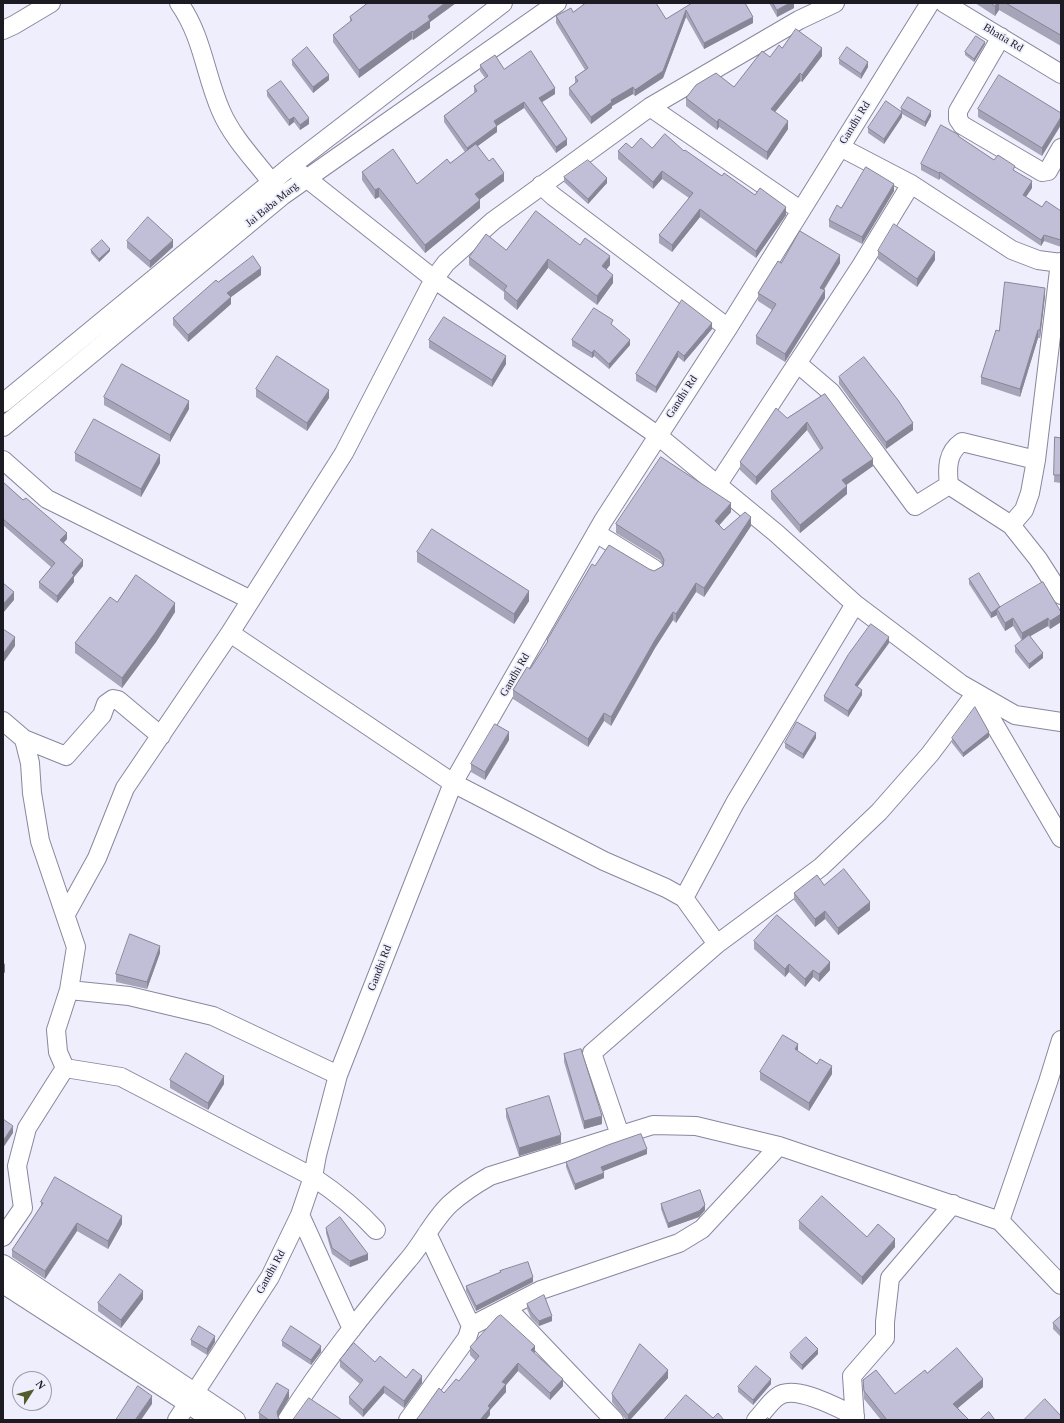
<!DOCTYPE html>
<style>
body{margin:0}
#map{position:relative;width:1064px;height:1423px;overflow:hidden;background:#efeefd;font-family:Georgia,serif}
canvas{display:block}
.frame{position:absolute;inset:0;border:4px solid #1c1b24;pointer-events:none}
.north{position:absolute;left:12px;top:1371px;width:40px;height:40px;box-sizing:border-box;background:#efeefd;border:1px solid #9b9aa6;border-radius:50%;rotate:54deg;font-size:11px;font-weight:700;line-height:16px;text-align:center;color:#1c1b24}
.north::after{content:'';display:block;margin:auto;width:14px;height:18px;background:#535c2b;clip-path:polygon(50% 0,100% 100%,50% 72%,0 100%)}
</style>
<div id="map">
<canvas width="1064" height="1423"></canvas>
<div class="frame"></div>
<div class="north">N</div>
</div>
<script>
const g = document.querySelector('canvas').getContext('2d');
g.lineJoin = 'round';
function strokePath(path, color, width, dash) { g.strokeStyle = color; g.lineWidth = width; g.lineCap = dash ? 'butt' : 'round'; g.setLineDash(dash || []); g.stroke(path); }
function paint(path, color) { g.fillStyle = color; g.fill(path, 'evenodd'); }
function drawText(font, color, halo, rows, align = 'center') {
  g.font = font + ' Georgia,serif'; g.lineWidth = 3.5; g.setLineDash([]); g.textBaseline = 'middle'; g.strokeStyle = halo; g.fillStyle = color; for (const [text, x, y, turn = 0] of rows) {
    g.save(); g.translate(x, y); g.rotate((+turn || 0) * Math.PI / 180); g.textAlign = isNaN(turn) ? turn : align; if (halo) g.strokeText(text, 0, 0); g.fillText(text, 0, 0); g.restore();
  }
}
const minor = new Path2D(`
 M179,3C203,37 205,75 221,111C234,141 259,164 278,191
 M944,3L1061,74
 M3,30L14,25L51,3
 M1001,37L958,111V119L962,125L1042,172L1048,171L1061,148
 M650,107L800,210
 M840,147L911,184L1012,250L1038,260L1061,263
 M291,166L434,279L657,435L776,533L855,604L961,684L1015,715L1061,722
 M541,185L553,196L728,328
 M797,363L831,392L915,506L949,485L1011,525L1038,559L1061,595
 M3,403L291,166L503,3
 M3,427L282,196L557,3
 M3,460L47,499L251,600
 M718,484L861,266L911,184
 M949,485C947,468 947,452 962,442L1036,460
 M1011,525L1024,510L1030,493L1036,460L1060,262
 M596,533L654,569
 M230,633L453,783L604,861L666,888L684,898L717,944
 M3,721L24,739L30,763L32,793L40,841L76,947L69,990L56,1030L58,1052L65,1068
 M24,739L66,756L102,715L106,704L113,699L118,700L161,736
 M684,898L735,803L855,604
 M66,914L97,858L125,788L230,633L344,453L434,279L446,263L493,221L650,107L799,20L835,3
 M69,990L129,996L213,1016L338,1075
 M65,1068L121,1077L313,1177C337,1193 357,1209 376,1230
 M620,1135L592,1053L717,944L821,867L879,812L930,754L976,693L1061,838
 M300,1215L352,1329
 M1000,1221L1048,1082L1061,1040
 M3,1237L23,1208L17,1166L27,1128L65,1068
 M3,1264L236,1420
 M3,1284L187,1403L211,1420
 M507,1308L614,1420
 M471,1326L541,1290L679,1243L702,1229L779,1146
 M177,1420L270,1277L300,1215L313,1177L317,1155L338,1075L453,783L603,521L728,328L930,3
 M287,1420C323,1363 365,1311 408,1260C423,1243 433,1220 450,1204C462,1193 476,1184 490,1176L653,1125L696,1126L779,1146L1000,1221L1061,1285
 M408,1420L467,1338L471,1326L427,1233
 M756,1420C763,1413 769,1403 777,1397C794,1383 838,1408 855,1416
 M855,1420L852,1376L885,1338V1322L890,1278L953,1204`);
strokePath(minor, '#89879d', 20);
strokePath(minor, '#fff', 18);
paint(new Path2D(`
 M368,3H456L430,22V28L413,40L412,39L359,78L333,42V35L350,22V17Z
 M769,3H794V8L777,17Z
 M975,3H1061V46L999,10L995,16Z
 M685,8L753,23L704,49L686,17L663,78L635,96L633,94L612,106V108L591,124L569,95V88L575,83V77L585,70L556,23V16L573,12L666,19Z
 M985,44L974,62L965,55V52Z
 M782,48L822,56L802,82L800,81L775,112L788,129L767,160L719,127L717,130L686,106V98L734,87Z
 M839,59L868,67L861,79L839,64Z
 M292,60L329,80L313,93L292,65Z
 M480,65L504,69L555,94L542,102L567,145L556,153L524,108L497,125V132L477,146L504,181L480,199V208L425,253L379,197L375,199L362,180V172L417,184L450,163L465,152L444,122V116L474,93V86L485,78L480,71Z
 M267,91L309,124L300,130L294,122L289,126L267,96Z
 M901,108L931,116L925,127L902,114V117L884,144L868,133V128L901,112Z
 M978,109L1061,113L1042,156L978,117Z
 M959,137L994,160L1015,171L1032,188L1026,197L1042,207L1061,211V247L1044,241L1041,246L940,178L939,180L921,170V164Z
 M632,148H652L684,151L722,176L786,215L756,258L700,217L672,252L659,243V235L689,198L662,179L653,189L618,159V151Z
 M564,177L607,183L588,204L564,182Z
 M894,191L862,244L829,227V220L841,208Z
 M127,241L173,247L150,268L127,248Z
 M580,245L610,265L606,270L613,283L597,305L548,268L517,310L504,299V292L469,265V257L506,250Z
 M91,250L110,251L99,262L91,253Z
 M878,251L935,260L917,287L878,259Z
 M781,263H840L824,290L825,298L785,362L756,344V336L772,310L758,301V293Z
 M261,275L231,297V304L188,342L173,325V318L218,282Z
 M1045,296L1040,338H1038L1020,397L981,384V377L999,331Z
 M613,326L630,345L609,369L594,356L592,358L572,346V340Z
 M712,329L684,362L678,357L656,393L636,381V374Z
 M429,340L506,364L492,387L429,348Z
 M839,377L913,430L886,449L839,384Z
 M256,389L329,398L307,431L256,397Z
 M825,394L873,466L846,485L847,494L800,533L771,499V491L820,450L807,430L756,485L740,470V462L787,418Z
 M104,397L189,409L170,442L104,405Z
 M1055,437L1061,438V483L1054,482Z
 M75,453L160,463L141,497L75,461Z
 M3,482L67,539L64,543L83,566L74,577V582L57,603L39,588V582L51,567L3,525Z
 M731,512L719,525L724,530L751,526L704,597L696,592L676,623L673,620L655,648L611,726L604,721L588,747L513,699V690L530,669L547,643V640L595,566L649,569L654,571L663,566L660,560L616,533V524Z
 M417,552L529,601L514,624L417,562Z
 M969,579L1000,607L1061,612V622L1050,629L1048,626L1030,636L1043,658L1029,669L1015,652V646L1022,641L1013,626L1005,631L997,617V615L991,618L969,584Z
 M117,602L175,612L156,642L122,688L75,653V643Z
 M889,643L857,687L862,695L848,717L824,701V696Z
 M989,737L963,757L952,743V738Z
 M816,738L803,759L785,748V743Z
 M509,740L485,780L471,772V764Z
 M824,885L870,910L838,935L825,919L815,927L794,900V893Z
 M754,941L830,970L819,982L813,977L805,987L789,972L785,977L754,949Z
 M160,953L147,989L116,982V974Z
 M798,1051L832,1074L809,1111L760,1080V1072Z
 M564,1054L602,1124L584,1129L564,1062Z
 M170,1080L224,1084L208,1110L170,1088Z
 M506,1109L561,1143L519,1156L506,1117Z
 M647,1154L603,1171L604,1178L575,1190L566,1167V1162Z
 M41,1202L122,1224L108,1249L77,1231L45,1279L12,1257V1250L41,1206Z
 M661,1204L705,1210L699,1217L668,1228L661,1209Z
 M799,1221L867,1237L895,1247L862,1285L799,1229Z
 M326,1228L368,1260L350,1267L332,1254L326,1233Z
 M500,1271L533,1282L476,1311L466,1291V1286L500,1273Z
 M143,1299L121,1328L98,1311V1303Z
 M527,1304L552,1321L539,1326L531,1318L527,1309Z
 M1061,1316V1337L1053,1329V1323Z
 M191,1340L215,1342L207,1355L191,1345Z
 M282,1341L321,1352L311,1365L282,1346Z
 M470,1347L534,1353L563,1386L550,1400L518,1371L506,1385V1392L490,1410V1415L417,1419L444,1393L459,1381L476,1361L470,1355Z
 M790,1353L818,1354L802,1370L790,1358Z
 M340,1360L375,1362L406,1378L422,1383L404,1408L384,1393L363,1417L349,1404V1397L360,1384L340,1367Z
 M927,1373L983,1387L958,1408L969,1420H881L864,1399L863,1380L895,1394Z
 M668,1378L630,1420H626L612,1402V1394Z
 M771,1384L753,1405L738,1392V1387Z
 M289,1398L278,1417L280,1420H259V1413Z`), '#a6a4b9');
paint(new Path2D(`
 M445,3H456L430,22V28L413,40V32L428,16Z
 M790,3H794V8L777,17V10Z
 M997,3H999V10L995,16V6Z
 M686,10V17L663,78L635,96V90Z
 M753,17V23L704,49V43Z
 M412,31V39L359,78V70Z
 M985,42V44L974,62V59Z
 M822,48V56L802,82V75Z
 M868,62V67L861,79V74Z
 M800,73V81L771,117V109Z
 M329,75V80L313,93V87Z
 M633,87V94L612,106V108L591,124V117L611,100Z
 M555,88V94L539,104V98Z
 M524,102V108L494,128V121Z
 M931,111V116L925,127V122Z
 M902,112V117L884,144V139Z
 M294,117V122L289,126V120Z
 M1061,117V125L1042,156V148Z
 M309,118V124L300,130V125Z
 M719,119V127L717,130V122Z
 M788,121V129L767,160V152Z
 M497,126V132L467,154V148Z
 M567,139V145L556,153V147Z
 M662,171V179L653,189V182Z
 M940,172V178L939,180V173Z
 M504,173V181L475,203V194Z
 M607,178V183L588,204V199Z
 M1032,181V188L1023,201V195Z
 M894,184V191L862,244V237Z
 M379,188V197L375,199V190Z
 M480,200V208L425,253V245Z
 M786,207V215L756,258V251Z
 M700,209V217L672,252V245Z
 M1044,235V241L1041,246V240Z
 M173,240V247L150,268V261Z
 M110,249V251L99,262V259Z
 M935,252V260L917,287V279Z
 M840,255V263L820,295V288Z
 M610,256V265L602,275V266Z
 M548,259V268L517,310V301Z
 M261,268V275L227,300V293Z
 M613,275V283L597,305V296Z
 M1045,288V296L1040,338V330Z
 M825,290V298L785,362V354Z
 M231,297V304L188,342V335Z
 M712,323V329L684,362V356Z
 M1038,330V338L1020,397V389Z
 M630,340V345L609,369V364Z
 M594,350V356L592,358V353Z
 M678,351V357L656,393V387Z
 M506,356V364L492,387V380Z
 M329,390V398L307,431V423Z
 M189,401V409L170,442V435Z
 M807,422V430L756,485V477Z
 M913,423V430L886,449V442Z
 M160,455V463L141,497V489Z
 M873,459V466L842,488V480Z
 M847,486V494L800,533V525Z
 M731,503V512L715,530V521Z
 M751,517V526L704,597V588Z
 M67,533V539L60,546V540Z
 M83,560V566L74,577V582L57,603V596L72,573Z
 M696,583V592L676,623V614Z
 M529,591V601L514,624V614Z
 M14,592V600L3,613V604Z
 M175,603V612L156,642L122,688V678Z
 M997,609V615L991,618V613Z
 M673,612V620L655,648L611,726V717L655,640Z
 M1061,614V622L1050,629V621Z
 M1013,618V626L1005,631V623Z
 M1048,618V626L1022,641V633Z
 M15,637V646L3,663V654Z
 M889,637V643L855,690V685Z
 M1043,653V658L1029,669V664Z
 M862,690V695L848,717V711Z
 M604,713V721L588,747V739Z
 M509,732V740L485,780V772Z
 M989,732V737L963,757V753Z
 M816,733V738L803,759V754Z
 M870,902V910L838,935V928Z
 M825,911V919L815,927V919Z
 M160,946V953L147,989V982Z
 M830,962V970L819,982V974Z
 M5,963V972L3,975V966Z
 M789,964V972L785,977V969Z
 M813,970V977L805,987V979Z
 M798,1044V1052L795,1049Z
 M832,1066V1074L809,1111V1103Z
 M224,1076V1084L208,1110V1103Z
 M602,1116V1124L584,1129V1121Z
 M13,1126V1133L3,1148V1141Z
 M561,1135V1143L519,1156V1148Z
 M647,1149V1154L601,1172V1167Z
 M604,1173V1178L575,1190V1184Z
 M705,1205V1210L699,1217L668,1228V1223Z
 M122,1216V1224L108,1249V1241Z
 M77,1223V1231L45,1279V1271Z
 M895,1239V1247L862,1285V1277Z
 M368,1254V1260L350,1267V1261Z
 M533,1277V1282L476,1311V1306Z
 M143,1291V1299L121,1328V1320Z
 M552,1316V1321L539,1326V1321Z
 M215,1336V1342L207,1355V1349Z
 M321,1346V1352L311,1365V1360Z
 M535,1346V1353L531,1350Z
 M818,1349V1354L802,1370V1365Z
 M518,1363V1371L506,1385V1392L490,1410V1415L486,1420H480L502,1382Z
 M668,1370V1378L630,1420H628V1415Z
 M422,1376V1383L404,1408V1401Z
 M563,1379V1386L550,1400V1393Z
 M771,1379V1384L753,1405V1400Z
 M983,1379V1387L953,1412V1404Z
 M384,1386V1393L363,1417V1410Z
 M289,1390V1398L277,1419V1412Z
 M152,1396V1404L141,1420H135Z`), '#878696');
const building = new Path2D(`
 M368,3H445L428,16L430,20L413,32L412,31L359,70L333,35L352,20L350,17Z
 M586,3H656L666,19L692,3H745L753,17L704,43L686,10L663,71L635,90L633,87L611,100L612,102L591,117L569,88L578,81L575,77L588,68L556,16L571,8L573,12Z
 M773,3H790L777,10Z
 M991,3H997L995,6Z
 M1006,3H1061V35Z
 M796,29L822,48L802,75L800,73L771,109L788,121L767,152L719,119L717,122L686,98L696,85L716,73L734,87L762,51L770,57L779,45L782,48Z
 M976,36L985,42L974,59L965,52Z
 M307,47L329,75L313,87L292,60Z
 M847,47L868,62L861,74L839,59Z
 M531,51L555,88L539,98L567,139L556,147L524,102L494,121L497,126L467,148L444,116L477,91L474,86L488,76L480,65L495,55L504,69Z
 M999,75L1061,113V117L1042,148L978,109Z
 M281,81L309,118L300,125L294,117L289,120L267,91Z
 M908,97L931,111L925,122L901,108Z
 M886,101L902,112L884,139L868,128Z
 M941,125L959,135L958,136L994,160L998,155L1015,166L1013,170L1032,181L1023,195L1042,207L1046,201L1061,211V240L1044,235L1041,240L940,172L939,173L921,164Z
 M665,134L684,151L685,150L722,176L724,173L755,195L760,188L786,207L756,251L700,209L672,245L659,235L693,193L662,171L653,182L618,151L626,143L632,148L641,138L652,148Z
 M476,144L489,161L493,158L504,173L475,194L480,200L425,245L379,188L375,190L362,172L393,149L417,184L447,159L450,163Z
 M588,160L607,178L588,199L564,177Z
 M866,167L894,184L862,237L829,220L837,205L841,208Z
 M536,211L580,245L585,238L610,256L602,266L613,275L597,296L548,259L517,301L504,290L507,286L469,257L486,234L506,250Z
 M148,217L173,240L150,261L127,241Z
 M894,224L935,252L917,279L878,251Z
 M800,231L840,255L820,288L825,290L785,354L756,336L776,304L758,293L778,261L781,263Z
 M102,240L110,249L99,259L91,250Z
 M253,256L261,268L227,293L231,297L188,335L173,318L216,280L218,282Z
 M1005,282L1045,288L1040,330H1038L1020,389L981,377L996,330L999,331Z
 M682,300L712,323L684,356L678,351L656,387L636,374Z
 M594,308L613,320L611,324L630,340L609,364L594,350L592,353L572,340Z
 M444,317L506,356L492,380L429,340Z
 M277,356L329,390L307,423L256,389Z
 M864,357L898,400L913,423L886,442L839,377Z
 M122,364L189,401L170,435L104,397Z
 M825,394L873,459L842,480L847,486L800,525L771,491L823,448L807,422L756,477L740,462L776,408L787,418Z
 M94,419L160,455L141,489L75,453Z
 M1055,437L1061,438V475H1054Z
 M661,457L731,503L715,521L724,530L745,512L751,517L704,588L696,583L676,614L673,612L655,640L611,717L604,713L588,739L513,690L527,667L530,669L548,641L547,640L592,564L595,566L609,545L649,569L654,571L663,566L664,560L660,552L616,524Z
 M3,482L23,500L26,498L67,533L60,540L83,560L72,573L74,575L57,596L39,582L55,563L3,519Z
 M432,529L529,591L514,614L417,552Z
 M979,573L1000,607L991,613L969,579Z
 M136,575L175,603L156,632L122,678L75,643L110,597L117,602Z
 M1043,582L1061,612V614L1050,621L1048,618L1022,633L1013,618L1005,623L997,609Z
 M3,583L14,592L3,604Z
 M871,624L889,637L855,685L862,690L848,711L824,696L848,655Z
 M3,629L15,637L3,654Z
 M1029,635L1043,653L1029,664L1015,646Z
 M975,707L989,732L963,753L952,738Z
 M797,722L816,733L803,754L785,743Z
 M495,724L509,732L485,772L471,764Z
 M844,869L870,902L838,928L825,911L815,919L794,893L817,875L824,885Z
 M777,915L830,962L819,974L813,970L805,979L789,964L785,969L754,941Z
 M130,934L160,946L147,982L116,974Z
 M783,1035L798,1044L795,1049L817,1064L820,1059L832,1066L809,1103L760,1072Z
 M581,1049L602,1116L584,1121L564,1054Z
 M186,1053L224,1076L208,1103L170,1080Z
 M549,1096L561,1135L519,1148L506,1109Z
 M3,1119L13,1126L3,1141Z
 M641,1134L647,1149L601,1167L604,1173L575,1184L566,1162L608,1145Z
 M55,1177L122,1216L108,1241L77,1223L45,1271L12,1250L43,1203L41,1202Z
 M700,1190L705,1205L699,1211L668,1223L661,1204Z
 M822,1196L867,1237L878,1224L895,1239L862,1277L799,1221Z
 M340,1217L368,1254L350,1261L332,1248L326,1228Z
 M528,1262L533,1277L476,1306L466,1286L501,1272L500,1271Z
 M120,1274L143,1291L121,1320L98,1303Z
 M544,1295L552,1316L539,1321L531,1312L527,1304Z
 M501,1315L535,1346L531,1350L563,1379L550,1393L518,1363L502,1382L506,1384L488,1406L490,1408L480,1420H415L417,1419L439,1388L444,1393L456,1379L459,1381L479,1356L470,1347L497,1317Z
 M1061,1316V1332L1053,1323Z
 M199,1326L215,1336L207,1349L191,1340Z
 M291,1326L321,1346L311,1360L282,1341Z
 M806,1337L818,1349L802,1365L790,1353Z
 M354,1343L375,1362L380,1356L406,1378L413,1369L422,1376L404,1401L384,1386L363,1410L349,1397L363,1380L340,1360Z
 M640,1344L668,1370L628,1415L612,1394Z
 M957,1348L983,1379L953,1404L969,1420H887L864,1391L863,1380L876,1370L895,1394L925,1370L927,1373Z
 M756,1366L771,1379L753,1400L738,1387Z
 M277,1383L289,1390L277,1412L278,1417L280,1420H269L259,1413Z
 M138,1386L152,1396L135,1420H116Z
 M686,1395L713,1418L718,1413L724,1420H664Z
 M309,1398L342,1420H293Z
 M1045,1399L1061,1416V1418L1059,1420H1024Z
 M989,1412L995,1420H980Z
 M768,1418L770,1420H765Z`);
paint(building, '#c1bfd7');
strokePath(building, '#878696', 1);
drawText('11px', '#1c1b24', '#efeefd', [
 ["Bhatia Rd",1003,38,31],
 ["Gandhi Rd",855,123,-58],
 ["Jai Baba Marg",272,205,-39],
 ["Gandhi Rd",682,397,-57],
 ["Gandhi Rd",515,675,-60],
 ["Gandhi Rd",380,968,-69],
 ["Gandhi Rd",271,1272,-61]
]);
</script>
